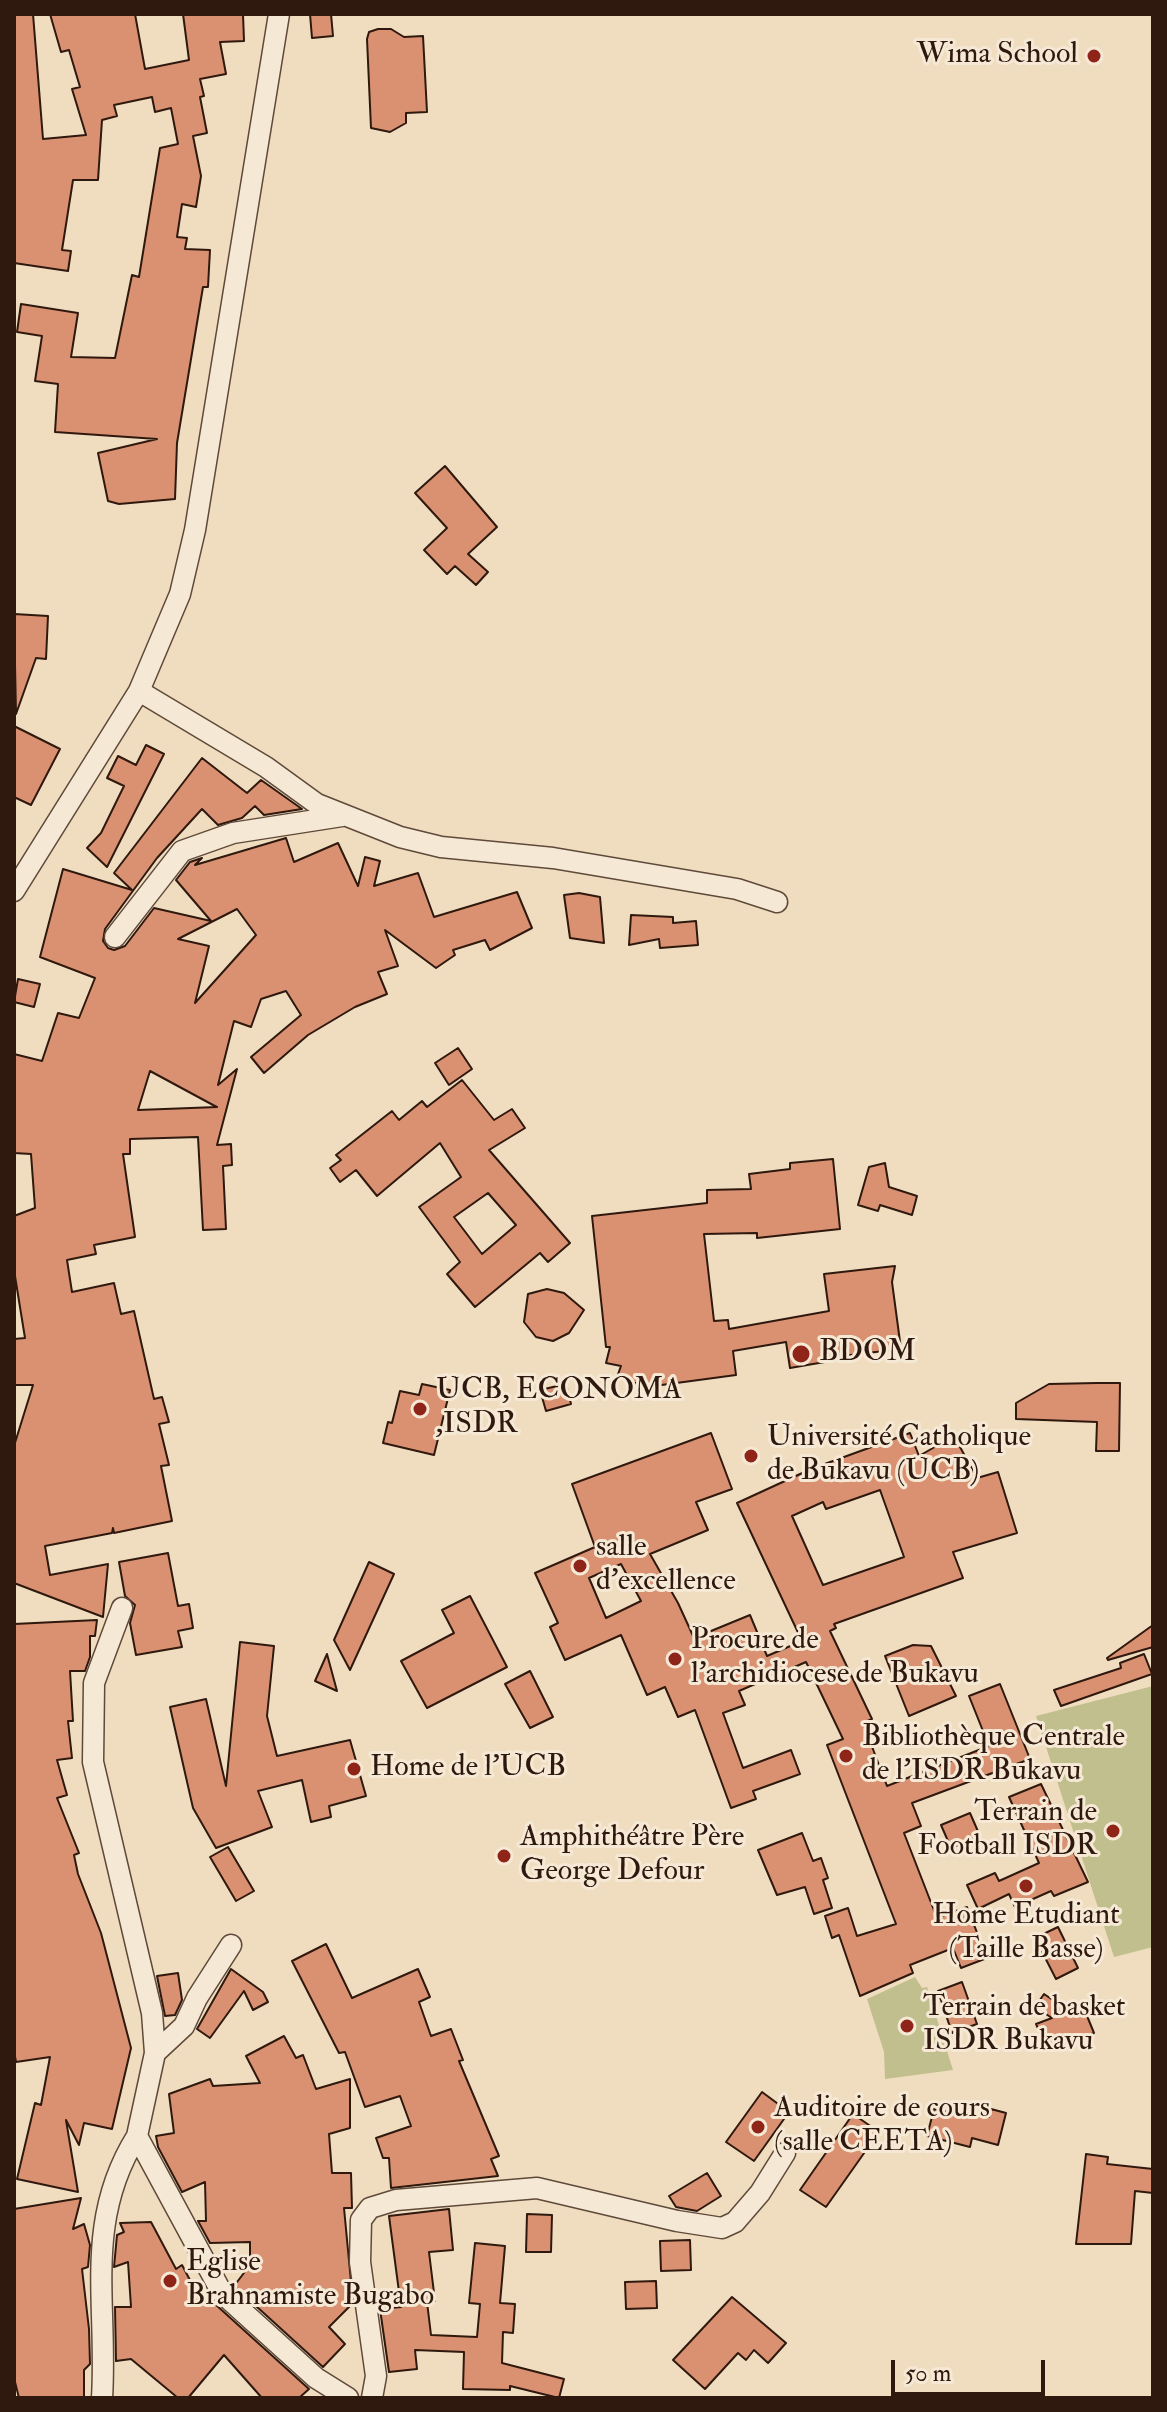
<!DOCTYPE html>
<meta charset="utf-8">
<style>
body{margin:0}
#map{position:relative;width:1167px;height:2412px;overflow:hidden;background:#f0ddbf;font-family:"IM FELL Double Pica",serif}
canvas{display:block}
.frame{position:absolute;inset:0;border:16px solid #2f180e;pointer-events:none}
.scale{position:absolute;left:891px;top:2360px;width:154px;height:36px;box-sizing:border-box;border:4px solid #2f180e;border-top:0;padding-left:10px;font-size:24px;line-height:28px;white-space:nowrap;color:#2f180e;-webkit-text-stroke:6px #f5e9d5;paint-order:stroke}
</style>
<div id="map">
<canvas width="1167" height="2412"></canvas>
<div class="frame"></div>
<div class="scale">50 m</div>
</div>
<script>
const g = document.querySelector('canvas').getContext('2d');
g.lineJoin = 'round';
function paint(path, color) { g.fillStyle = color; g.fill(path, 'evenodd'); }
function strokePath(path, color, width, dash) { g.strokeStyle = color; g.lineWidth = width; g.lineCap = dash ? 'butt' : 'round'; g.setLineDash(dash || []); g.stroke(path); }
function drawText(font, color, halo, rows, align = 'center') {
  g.font = font + ' "IM FELL Double Pica",serif'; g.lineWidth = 6; g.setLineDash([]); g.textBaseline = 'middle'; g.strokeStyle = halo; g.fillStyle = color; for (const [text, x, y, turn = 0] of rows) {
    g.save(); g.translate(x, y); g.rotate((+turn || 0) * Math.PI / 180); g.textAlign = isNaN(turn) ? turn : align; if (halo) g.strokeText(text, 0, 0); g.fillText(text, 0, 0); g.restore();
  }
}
paint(new Path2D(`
 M1153,1686V1947L1114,1957L1036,1716Z
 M915,1977L922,1988L927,1987L953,2070L885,2079L884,2052L867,1999Z`), '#c1bf8d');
const building = new Path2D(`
 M14,14H33L43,139L86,135L72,89L80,87L69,50L61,52L50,14H135L145,69L189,60L183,14H243L244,41L220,42L226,74L200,79L204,96L200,97L207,133L193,136L201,176L196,207L182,204L177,237L187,238L185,249L210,250L208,287H203L177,443L175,499L119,504L108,501L98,453L157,439L55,432L58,384L35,381L42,336L17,332L21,304L78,313L71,357L115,358L132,275L139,277L160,148L178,144L171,108L155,112L152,97L114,105L117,116L102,120L98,180H73L62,250L71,251L68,271L14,263Z
 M310,14H331L333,36L312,38Z
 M378,29H391L404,37L423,36L427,112L406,113V123L390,132L371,128L367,39L369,32Z
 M445,466L497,527L468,554L488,572L476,585L455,566L447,574L424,550L447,528L415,493Z
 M14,614L48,616L46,659L36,658L16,714Z
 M14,726L60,749L31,805L14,797Z
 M146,745L164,754L107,867L87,848L101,833L124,786L107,778L118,756L136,765Z
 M202,758L247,793L261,780L302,809L264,815L255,806L242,818L218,825L202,809L157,858L105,929L103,941L108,948L114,950L125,946L154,908L211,921L176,880L190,862L202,858L195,865L286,838L294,862L338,843L358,886L365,857L380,861L374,886L418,873L434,917L517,892L532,928L490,950L485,940L453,950L455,955L436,968L385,930L398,966L378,972L387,994L355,1007L308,1035L264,1073L251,1057L301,1015L286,991L261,999L251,1027L234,1021L218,1085L237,1069L217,1145L231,1144L232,1165L223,1166L226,1229L203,1230L198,1137L130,1139V1154H123L135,1237L94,1245L96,1254L67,1260L72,1292L114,1283L121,1314L134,1311L154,1399L162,1397L169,1422L159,1424L169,1465L161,1466L172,1521L114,1533L113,1528L112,1533L45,1546L50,1575L108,1564L103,1617L14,1583V1446L33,1385H14V1339L25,1338L14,1270V1216L35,1208L31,1154L14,1153V1054L42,1061L58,1013L79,1018L95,978L40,957L63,869L132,890L114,873ZM237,909L256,935L195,1003L209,946L178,939ZM150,1071L213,1105L217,1107L138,1110Z
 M579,893L600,897L604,943L570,938L564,895Z
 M631,915L673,917V923L696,921L698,945L660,948L659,939L629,945Z
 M18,979L40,984L34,1007L14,1002Z
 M458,1048L472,1069L449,1085L435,1063Z
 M462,1080L494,1120L512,1109L525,1128L489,1150L570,1243L548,1262L540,1253L475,1307L447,1274L460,1262L419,1207L461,1177L440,1143L377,1196L356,1170L340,1182L330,1168L341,1160L336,1155L392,1111L399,1120L422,1101L427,1107ZM488,1193L516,1225L482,1254L454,1217Z
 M833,1159L840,1229L757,1238V1233L704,1234L714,1321L728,1320L729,1329L829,1311L824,1274L895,1266L892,1282L901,1349L842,1356V1359L790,1368L786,1342L733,1351L736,1375L654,1386L644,1391L641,1385L617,1377L621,1366L606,1363L610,1347H606L592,1216L707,1203V1190L751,1189L749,1174L790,1169V1163Z
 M885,1163L889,1187L917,1196L912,1215L880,1205L878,1211L858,1205L869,1167Z
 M547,1289L564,1293L584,1310L569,1333L553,1341L536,1337L524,1322L528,1294Z
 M1097,1383H1120L1119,1451H1096L1097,1422L1016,1419V1403L1049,1384Z
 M422,1384L450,1390L434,1455L383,1443L388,1422L392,1423L400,1391L419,1395Z
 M566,1384L571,1404L546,1411L540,1390Z
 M711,1433L732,1489L696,1502L708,1530L650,1554L678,1603L694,1638L750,1615L767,1656L802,1641L737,1503L811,1469L910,1433L919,1456L954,1436L977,1478L998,1472L1017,1533L953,1552L963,1578L834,1624L836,1628L830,1631L872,1719L863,1723L887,1786L989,1746L969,1696L1000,1684L1030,1759L912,1803L921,1826L904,1833L937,1918L967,1907L987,1958L961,1968L953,1948L910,1965L913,1973L860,1996L839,1935L832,1938L825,1916L848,1908L857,1936L896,1924L827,1745L843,1739L806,1662L739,1691L745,1705L723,1713L743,1768L791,1750L800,1774L753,1791L756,1799L731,1808L695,1710L678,1717L665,1687L647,1695L621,1635L565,1660L550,1627L558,1623L535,1573L595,1547L572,1484ZM880,1490L904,1557L823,1585L792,1516L823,1502L826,1509ZM621,1564L641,1601L606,1618L589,1578Z
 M168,1553L178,1606L189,1604L193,1628L178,1631L182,1647L136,1655L130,1623L135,1605L125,1596L119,1562Z
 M369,1562L394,1574L350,1670L334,1640Z
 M470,1596L507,1667L427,1708L401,1661L454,1633L442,1610Z
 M97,1620L95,1636H90V1657L85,1671H70L73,1721H68L72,1758L57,1760L67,1795L57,1798L79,1853L74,1855L78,1874L101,1933L131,2048L112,2129L84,2123L79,2145L66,2120L78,2192L17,2179L35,2103L41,2105L50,2057L16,2062L14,2051V1624Z
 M1153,1625V1647L1108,1660L1107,1658Z
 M240,1642L274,1646L267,1716L277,1756L350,1740L366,1796L329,1806L331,1817L311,1822L302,1780L258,1791L272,1827L216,1848L193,1808L170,1707L206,1699L226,1786Z
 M913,1645L931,1646L956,1696L909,1716L885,1656Z
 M327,1654L337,1691L315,1681Z
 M1144,1654L1152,1674L1061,1706L1054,1690L1121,1668L1120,1663Z
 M530,1671L553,1717L530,1728L505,1684Z
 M1041,1784L1088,1882L1054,1896L1051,1891L1015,1907L1009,1894L978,1909L967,1885L995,1873L999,1881L1039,1863L1009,1797Z
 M970,1813L980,1836L951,1848L941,1825Z
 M802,1833L813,1861L821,1858L828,1878L823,1880L832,1908L814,1914L805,1887L777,1895L758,1850Z
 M228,1847L254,1891L236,1901L210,1857Z
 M1058,1927L1078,1968L1056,1979L1035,1938Z
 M326,1944L352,1998L418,1969L430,1997L419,2002L431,2036L451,2029L463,2060L459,2061L499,2156L491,2159L498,2176L391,2188L389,2158H383L376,2138L411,2126L400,2096L365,2107L345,2052L339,2053L292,1961Z
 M231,1969L263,1992L268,2002L253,2010L244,1991L210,2038L197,2029Z
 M178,1973L182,2000L175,2015L165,2016L157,1976Z
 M962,1982L977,2024L952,2033L938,1991Z
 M1044,1994L1069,2011L1083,2006L1094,2033L1048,2051L1036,2024L1052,2018L1035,2007Z
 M284,2036L296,2058L303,2055L316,2089L350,2079V2128L329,2134L332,2173H351L352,2208H344L353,2303L329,2327L345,2344L323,2367L234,2286L250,2265V2242L210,2243L198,2221H206L205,2182L182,2192L158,2147L156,2136L174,2133L169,2094L210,2079L213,2086L260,2083L246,2056Z
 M762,2092L789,2112L754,2161L726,2142Z
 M934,2109L964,2116L965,2111L989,2117L991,2109L1006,2113L998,2145L972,2138L970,2147L927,2136Z
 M853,2114L879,2132L826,2207L800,2190Z
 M1086,2154L1108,2157L1107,2164L1153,2169V2193L1135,2191L1131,2244H1076Z
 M707,2173L721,2196L697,2211L676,2207L669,2196Z
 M81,2198L73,2229L84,2224L90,2245L88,2267L82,2269L89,2329L90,2364L84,2370V2398H19L14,2378V2209Z
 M449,2209L453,2250L429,2252L435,2301L427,2302L431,2335L477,2337L480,2304L469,2303L475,2243L505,2246L500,2303L515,2304L513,2333L503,2332L502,2363L564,2379L559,2398L510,2386V2390L463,2389L464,2352L415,2350L417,2369L389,2372L380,2309L401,2307L389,2216Z
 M527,2214L552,2215L551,2252H526Z
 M151,2222L176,2269L182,2265L200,2299L205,2295L309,2389L299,2398H262L224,2355L188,2398H178L131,2359L116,2361L115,2307H131L128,2262L114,2267L117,2235L124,2232L120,2223Z
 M690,2240L691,2270L661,2271L660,2241Z
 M656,2281L657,2308L626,2309L625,2282Z
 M732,2297L786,2343L768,2363L754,2350L746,2360L738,2353L705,2389L673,2360Z`);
paint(building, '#da9171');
strokePath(building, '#2f180e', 2);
const minor = new Path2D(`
 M139,691L266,767L317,804L400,837L441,847L553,858L737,889L777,902
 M14,891L139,691L180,594L195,530L279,14
 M115,937L182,851L233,833L342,816
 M122,1608L94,1683L93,1762L152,2013L155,2053L137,2136
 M155,2053L184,2026L197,1998L231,1945
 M102,2398C108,2303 83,2222 137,2136L222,2293L316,2378L348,2398
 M372,2398L376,2376L360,2262L361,2220L370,2208L396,2200L537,2188L677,2221L722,2228L735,2222L760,2193L785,2153`);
strokePath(minor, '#5f493a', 23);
strokePath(minor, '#f5e9d5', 20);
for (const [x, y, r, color] of [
 [1094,56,8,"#8f2418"],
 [801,1354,10,"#8f2418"],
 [420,1409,8,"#8f2418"],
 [751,1456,8,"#8f2418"],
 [580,1566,8,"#8f2418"],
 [675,1659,8,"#8f2418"],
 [846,1756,8,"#8f2418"],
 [354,1769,8,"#8f2418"],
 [1113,1831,8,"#8f2418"],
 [504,1856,8,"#8f2418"],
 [1026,1886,8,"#8f2418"],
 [907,2026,8,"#8f2418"],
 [758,2127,8,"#8f2418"],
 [170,2281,8,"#8f2418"]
]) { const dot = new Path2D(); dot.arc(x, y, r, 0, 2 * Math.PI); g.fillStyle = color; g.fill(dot); strokePath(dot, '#f5e9d5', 3); }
drawText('30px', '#2f180e', '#f5e9d5', [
 ["Wima School",1078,56,"right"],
 ["BDOM",819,1354],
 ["UCB, ECONOMA",436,1392],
 [",ISDR",436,1426],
 ["Université Catholique",767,1439],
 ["de Bukavu (UCB)",767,1473],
 ["salle",596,1549],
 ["d'excellence",596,1583],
 ["Procure de",691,1642],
 ["l'archidiocese de Bukavu",691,1676],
 ["Bibliothèque Centrale",862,1739],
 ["de l’ISDR Bukavu",862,1773],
 ["Home de l’UCB",370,1769],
 ["Terrain de",1097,1814,"right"],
 ["Football ISDR",1097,1848,"right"],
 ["Amphithéâtre Père",520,1839],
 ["George Defour",520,1873],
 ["Home Etudiant",1026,1917,"center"],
 ["(Taille Basse)",1026,1951,"center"],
 ["Terrain de basket",923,2009],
 ["ISDR Bukavu",923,2043],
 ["Auditoire de cours",774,2110],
 ["(salle CEETA)",774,2144],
 ["Eglise",186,2264],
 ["Brahnamiste Bugabo",186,2298]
], 'left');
</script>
